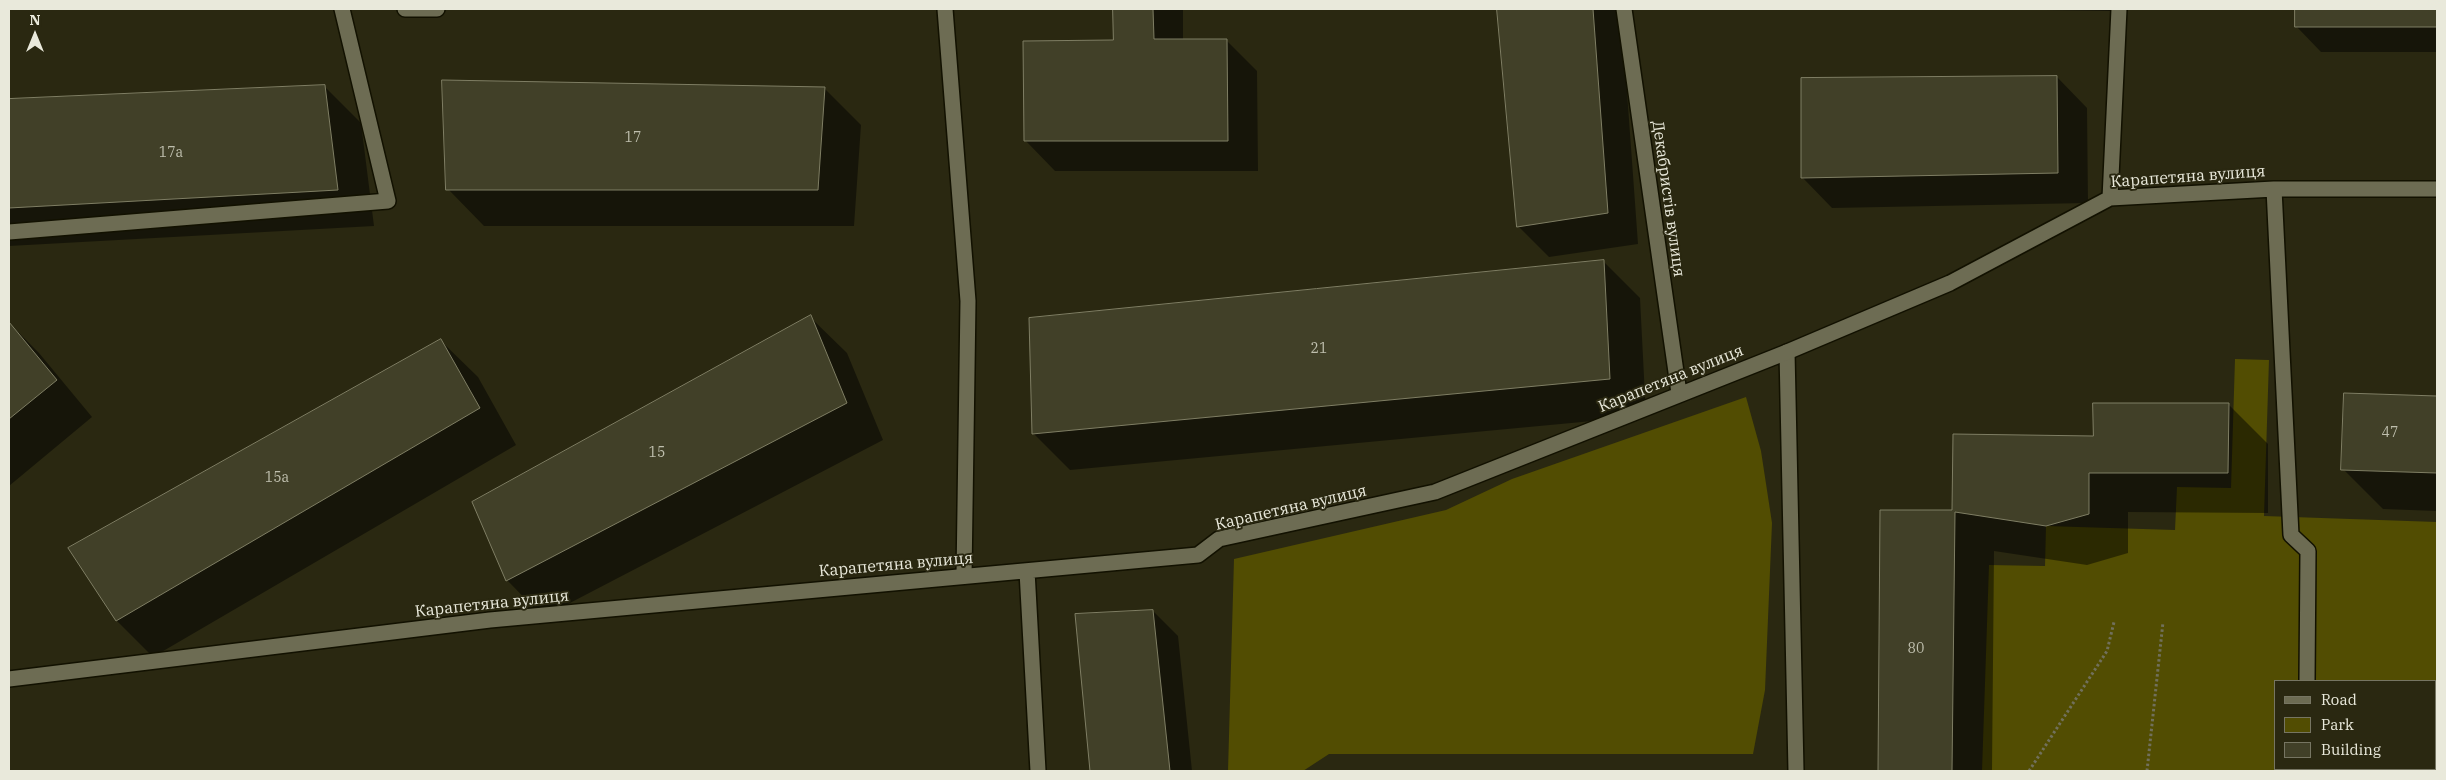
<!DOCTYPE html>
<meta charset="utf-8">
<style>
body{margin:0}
#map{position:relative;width:2446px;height:780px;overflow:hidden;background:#2a2811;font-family:"IBM Plex Serif",serif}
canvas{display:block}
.frame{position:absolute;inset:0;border:10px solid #e9e9db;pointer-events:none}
.legend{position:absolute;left:2274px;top:680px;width:162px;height:90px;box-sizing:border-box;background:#2a2811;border:1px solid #767562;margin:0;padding:6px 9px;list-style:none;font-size:15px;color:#e9e9db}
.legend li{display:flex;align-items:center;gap:10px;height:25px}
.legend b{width:25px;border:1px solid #767562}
.north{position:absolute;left:10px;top:10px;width:50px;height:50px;-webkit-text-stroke:4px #2a2811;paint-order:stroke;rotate:0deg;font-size:14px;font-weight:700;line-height:20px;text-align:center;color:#e9e9db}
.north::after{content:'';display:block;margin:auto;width:18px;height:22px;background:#e9e9db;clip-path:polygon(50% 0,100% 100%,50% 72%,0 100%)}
</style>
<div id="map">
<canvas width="2446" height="780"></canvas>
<div class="frame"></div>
<ul class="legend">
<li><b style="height:6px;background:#6d6c53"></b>Road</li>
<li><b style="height:14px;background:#524d02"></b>Park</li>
<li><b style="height:14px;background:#414028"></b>Building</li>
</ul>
<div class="north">N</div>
</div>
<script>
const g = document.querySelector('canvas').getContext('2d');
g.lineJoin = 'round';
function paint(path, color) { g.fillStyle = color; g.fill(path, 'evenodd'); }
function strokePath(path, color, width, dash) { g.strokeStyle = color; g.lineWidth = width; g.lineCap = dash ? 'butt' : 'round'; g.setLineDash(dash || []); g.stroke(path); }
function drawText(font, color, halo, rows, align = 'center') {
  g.font = font + ' "IBM Plex Serif",serif'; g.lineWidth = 4; g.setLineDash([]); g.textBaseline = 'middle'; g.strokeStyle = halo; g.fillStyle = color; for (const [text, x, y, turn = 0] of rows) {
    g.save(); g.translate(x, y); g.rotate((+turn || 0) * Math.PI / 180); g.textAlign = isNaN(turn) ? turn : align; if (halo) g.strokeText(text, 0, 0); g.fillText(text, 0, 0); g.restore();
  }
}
paint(new Path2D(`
 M2235,359L2269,360L2264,516L2437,522V771H1982L1989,565L2045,566L2046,526L2175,530L2177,487L2231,488ZM2275,681H2435V769H2275Z
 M1746,397L1761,451L1772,523L1765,690L1753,754H1329L1303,771H1228L1234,559L1446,510L1512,479Z`), '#524d02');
paint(new Path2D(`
 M1114,9H1183V41H1227L1257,71L1258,171H1055L1025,140L1114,41Z
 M1499,9H1621L1638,244L1549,257L1519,227Z
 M1983,9H2110V11Z
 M2296,9H2437V52H2321L2296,26Z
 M2057,77L2087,108L2088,203L1832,208L1802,177Z
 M324,86L361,123L374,226L9,246V100Z
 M824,88L861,125L854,226H484L448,189Z
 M1604,262L1640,298L1646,416L1070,470L1033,433Z
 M810,317L847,353L883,440L543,617L507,580Z
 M9,323L39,353L92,417L9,486Z
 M441,341L478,377L516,445L153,657L117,621L70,548Z
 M2345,394L2437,397V511L2383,509L2343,469Z
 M2228,404L2268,444V513L2128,512V553L2087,565L1994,551L1992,771H1879L1882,511H1953L2094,437Z
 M1153,611L1178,636L1192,771H1092L1076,615Z`), '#0007');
const building = new Path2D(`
 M1113,9H1153L1154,39H1227L1228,141H1024L1023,41L1113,40Z
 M1497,9H1593L1608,213L1517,227Z
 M2295,9H2437V27H2295Z
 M2057,76L2058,173L1801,178V78Z
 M442,80L825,87L818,190H446Z
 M325,85L338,190L9,208V99Z
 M1604,260L1610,379L1032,434L1029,318Z
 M811,315L847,403L506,581L472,502Z
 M9,322L57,380L9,419Z
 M441,339L480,408L116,621L68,548Z
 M2344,393L2437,396V473L2341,470Z
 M2093,403H2229L2228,473H2089V514L2046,526L1955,512L1952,771H1878L1880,510H1952L1953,434L2093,436Z
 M1153,610L1170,771H1090L1075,614Z`);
paint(building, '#414028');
strokePath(building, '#7f7e64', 1);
const lane = new Path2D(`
 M405,9H437
 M945,9L968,301L964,576
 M1787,352L1796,771`);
const street = new Path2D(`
 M1624,9L1679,393
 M2274,189L2291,535L2308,551L2307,681
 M2110,198L2119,9
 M9,232L388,201L342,9
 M1027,571L1038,771
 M9,679L490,620L1198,555L1219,539L1435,492L1787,352L1950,283L2110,198L2274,189H2437
 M2307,771V769`);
strokePath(lane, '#121100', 18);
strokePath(street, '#121100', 18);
strokePath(new Path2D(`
 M2029,771L2107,651L2114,622
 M2147,771L2163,622`), '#71705c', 3, [2.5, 2.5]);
strokePath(lane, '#6d6c53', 15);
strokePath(street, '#6d6c53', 15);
drawText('14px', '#bfbfae', null, [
 ["17",633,138],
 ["17а",171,153],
 ["21",1319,349],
 ["47",2390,433],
 ["15",657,453],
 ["15а",277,478],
 ["80",1916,649]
]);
drawText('16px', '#e9e9db', '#2a2811', [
 ["Карапетяна вулиця",2188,177,-4],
 ["Декабристів вулиця",1668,199,82],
 ["Карапетяна вулиця",1671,379,-22],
 ["Карапетяна вулиця",1291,508,-13],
 ["Карапетяна вулиця",896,565,-5],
 ["Карапетяна вулиця",492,604,-6]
]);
</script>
